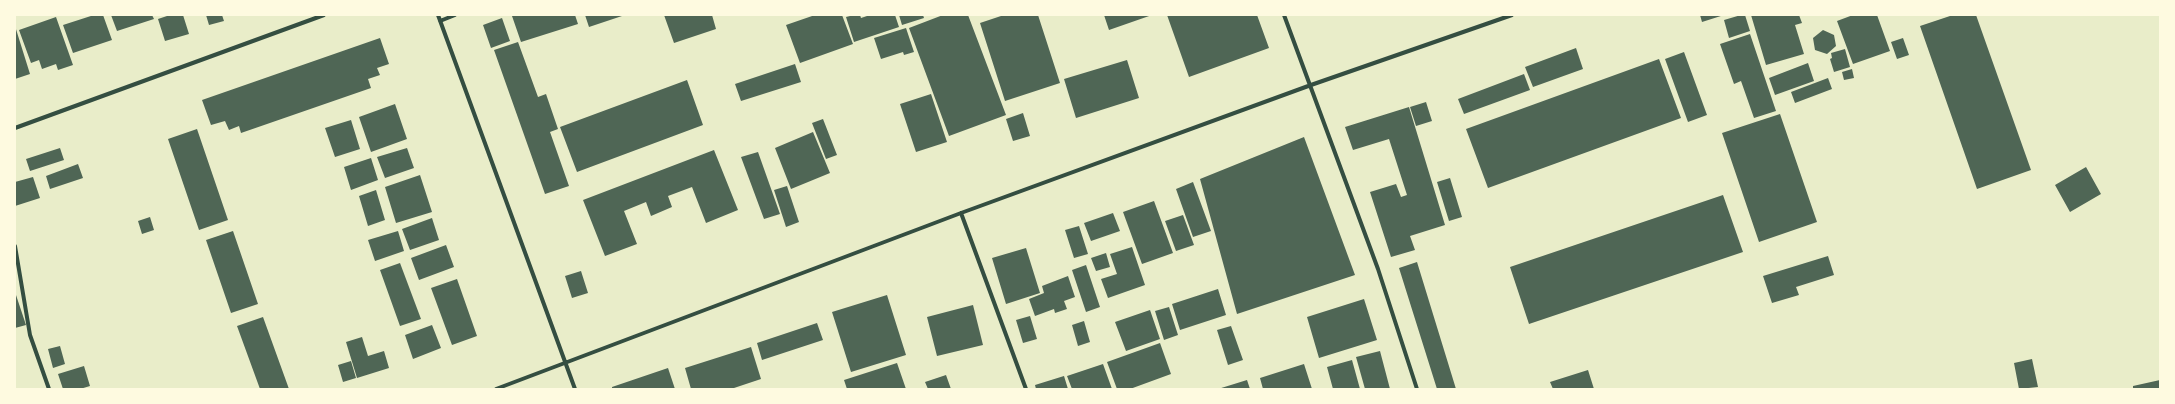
<!DOCTYPE html>
<style>
body{margin:0}
#map{position:relative;width:2175px;height:404px;overflow:hidden;background:#e9edc9;font-family:"Asap Condensed",sans-serif}
canvas{display:block}
.frame{position:absolute;inset:0;border:16px solid #fefae0;pointer-events:none}
</style>
<div id="map">
<canvas width="2175" height="404"></canvas>
<div class="frame"></div>
</div>
<script>
const g = document.querySelector('canvas').getContext('2d');
g.lineJoin = 'round';
function paint(path, color) { g.fillStyle = color; g.fill(path, 'evenodd'); }
function strokePath(path, color, width, dash) { g.strokeStyle = color; g.lineWidth = width; g.lineCap = dash ? 'butt' : 'round'; g.setLineDash(dash || []); g.stroke(path); }
paint(new Path2D(`
 M94,15H103L112,40L73,53L63,25Z
 M111,15H152L154,19L117,31Z
 M170,15H183L189,34L165,41L158,19Z
 M206,15H222L224,21L209,25Z
 M516,15H575L578,24L521,42L512,16Z
 M585,15H625L589,27Z
 M664,15H712L716,29L674,43Z
 M815,15H842L853,44L800,63L786,25Z
 M854,15H860L861,18L870,15H895L899,27L854,42L846,17Z
 M899,15H923L924,18L902,25Z
 M943,15H968L1006,115L949,136L909,28Z
 M1004,15H1038L1060,83L1005,101L980,23Z
 M1104,15H1152L1109,30Z
 M1167,15H1257L1269,48L1189,77Z
 M1700,15H1724L1702,22Z
 M1741,15H1745L1750,31L1729,38L1724,20Z
 M1751,15H1799L1802,23L1795,25L1804,54L1766,65Z
 M1853,15H1877L1890,51L1853,64L1837,21Z
 M1953,15H1976L2031,170L1977,189L1920,26Z
 M56,17L73,65L58,70L56,64L42,69L39,60L31,63L19,30Z
 M502,18L510,41L491,48L483,25Z
 M15,26L30,74L15,79Z
 M906,28L914,52L904,55L903,52L881,59L874,38Z
 M1823,30L1834,35L1836,46L1827,54L1815,50L1813,38Z
 M1750,34L1776,111L1754,118L1741,81L1734,84L1720,44Z
 M380,38L389,64L377,68L380,75L368,79L371,88L241,133L239,126L229,130L225,121L211,125L202,100Z
 M1903,38L1909,55L1897,59L1891,42Z
 M518,42L538,97L546,94L558,129L550,132L569,186L545,194L494,50Z
 M1576,48L1583,69L1533,87L1525,67Z
 M1845,49L1850,67L1834,72L1830,59L1832,58L1831,53Z
 M1684,52L1707,115L1688,122L1665,59Z
 M1659,59L1681,118L1488,188L1466,129Z
 M1127,60L1139,98L1076,118L1064,79Z
 M1808,63L1814,81L1775,95L1769,78Z
 M795,64L801,82L741,101L735,84Z
 M1852,69L1854,78L1844,80L1842,72Z
 M1524,74L1530,90L1464,114L1458,99Z
 M1828,78L1832,89L1795,103L1791,92Z
 M687,80L703,125L577,172L560,127Z
 M931,94L947,142L916,152L900,104Z
 M1426,102L1432,121L1416,126L1410,107Z
 M395,104L407,139L371,152L359,117Z
 M1409,107L1445,225L1410,236L1415,250L1391,257L1370,192L1396,184L1401,197L1407,195L1389,139L1353,150L1345,127Z
 M1023,113L1030,136L1013,141L1006,119Z
 M1780,114L1817,222L1759,242L1722,133Z
 M823,119L837,155L826,159L812,123Z
 M351,120L360,149L335,157L325,128Z
 M197,129L228,220L199,230L168,139Z
 M813,132L830,173L791,189L775,148Z
 M1304,137L1355,275L1237,314L1200,179Z
 M60,148L64,160L30,171L26,159Z
 M407,148L414,168L385,178L377,157Z
 M714,150L738,210L706,223L692,187L668,196L672,207L651,216L646,202L624,211L637,244L605,256L583,200Z
 M758,152L780,214L764,219L741,157Z
 M371,158L378,180L351,190L344,167Z
 M78,164L83,178L50,189L46,176Z
 M2086,167L2101,194L2070,212L2055,185Z
 M420,175L432,212L396,223L385,187Z
 M33,177L40,198L15,206V182Z
 M1450,178L1462,217L1449,221L1437,182Z
 M1193,182L1211,231L1193,237L1176,189Z
 M787,186L799,222L786,227L774,190Z
 M376,190L385,220L368,226L359,196Z
 M1723,195L1743,252L1529,324L1510,267Z
 M1154,201L1173,253L1142,264L1123,212Z
 M1113,213L1120,231L1091,241L1084,223Z
 M1183,215L1194,245L1176,251L1165,221Z
 M150,217L154,230L142,234L138,221Z
 M432,218L439,240L410,250L402,229Z
 M1079,226L1088,254L1074,258L1065,230Z
 M233,231L258,304L231,313L206,240Z
 M398,231L404,251L375,261L368,240Z
 M446,245L454,267L419,280L411,258Z
 M1132,247L1145,285L1108,298L1101,279L1117,274L1110,254Z
 M1026,248L1040,293L1006,304L992,258Z
 M1106,253L1110,267L1096,271L1091,258Z
 M1828,256L1834,275L1796,287L1799,295L1772,303L1763,276Z
 M1417,262L1456,389H1437L1399,268Z
 M400,263L421,319L400,326L380,270Z
 M1086,265L1100,307L1086,312L1072,270Z
 M581,271L588,293L572,298L565,276Z
 M1068,276L1075,297L1064,301L1067,309L1055,313L1054,309L1035,316L1029,299L1044,293L1042,286Z
 M457,279L477,336L452,345L431,288Z
 M1218,289L1226,315L1180,330L1172,304Z
 M15,292L26,325L15,328Z
 M887,295L906,355L851,372L832,312Z
 M1364,299L1377,340L1319,358L1307,317Z
 M973,305L983,345L937,356L927,317Z
 M1169,307L1178,335L1164,340L1155,311Z
 M1150,310L1160,339L1126,351L1115,322Z
 M1030,316L1037,339L1023,343L1016,320Z
 M263,317L289,389H260L237,326Z
 M1084,321L1090,342L1078,346L1072,325Z
 M817,323L823,340L762,360L757,343Z
 M432,325L441,348L413,359L405,335Z
 M1231,326L1243,360L1228,365L1217,330Z
 M362,337L368,356L384,351L389,368L357,378L346,342Z
 M1160,343L1171,374L1130,389H1117L1107,362Z
 M60,346L65,364L53,368L48,349Z
 M751,347L761,379L731,389H691L685,368Z
 M1380,351L1390,389H1365L1356,357Z
 M2032,359L2038,387L2019,389L2014,363Z
 M1352,360L1360,389H1333L1327,367Z
 M351,361L356,378L343,382L338,365Z
 M897,363L906,389H847L844,380Z
 M1103,364L1112,389H1072L1067,376Z
 M1304,364L1312,389H1263L1260,378Z
 M84,366L90,386L80,389H63L58,374Z
 M668,368L675,389H612V387Z
 M1588,370L1594,389H1553L1550,382Z
 M946,375L951,389H928L925,382Z
 M1064,376L1068,389H1036L1035,385Z
 M1247,380L1250,389H1218Z
 M2160,380V389H2133V386Z`), '#4f6655');
strokePath(new Path2D(`
 M438,15L575,389
 M1284,15L1378,269L1417,389
 M440,21L455,15
 M15,128L324,15
 M961,213L1026,389
 M15,246L30,335L49,389
 M496,389L961,213L1311,85L1512,15`), '#344e41', 4);
</script>
